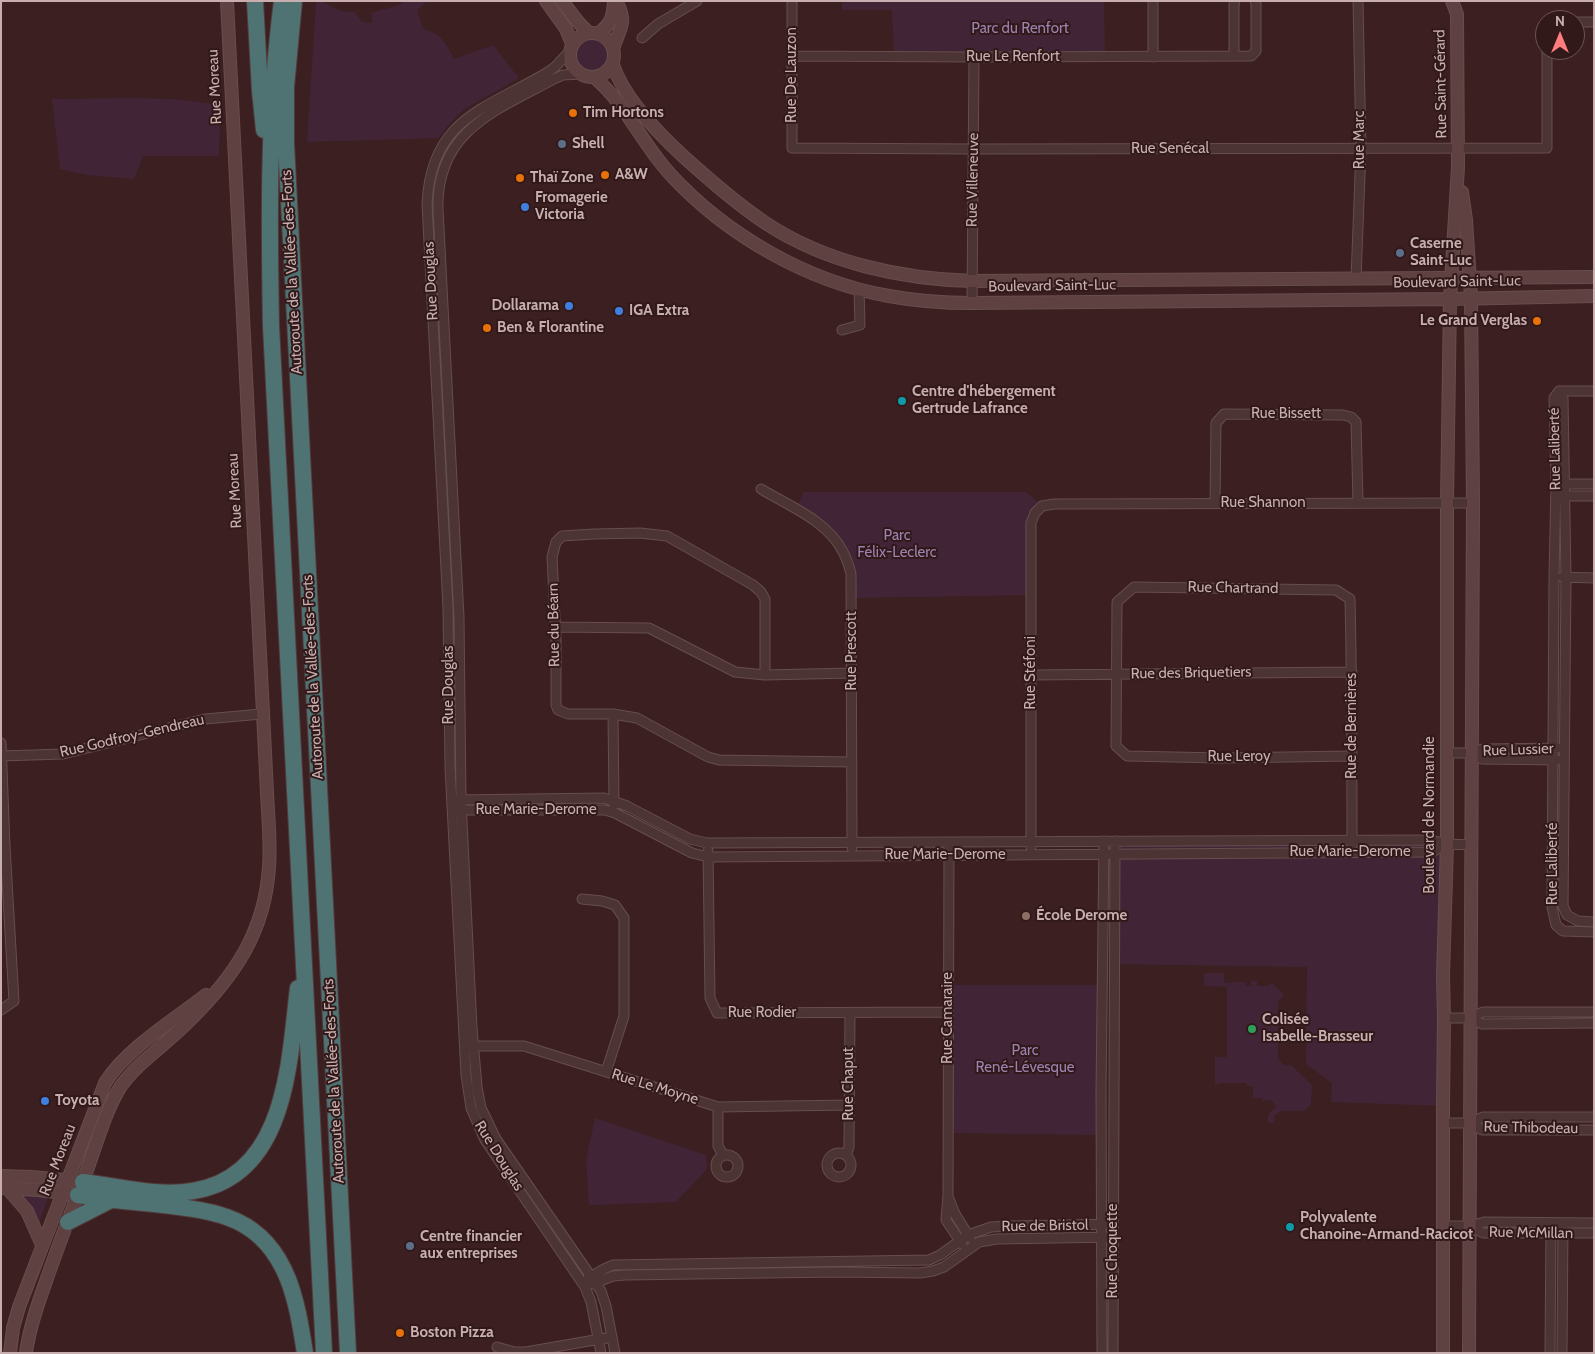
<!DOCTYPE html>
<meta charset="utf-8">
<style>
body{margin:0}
#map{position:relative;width:1595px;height:1354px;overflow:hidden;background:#3c1f21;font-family:Cabin,sans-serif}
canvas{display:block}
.frame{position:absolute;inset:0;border:2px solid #c8aeae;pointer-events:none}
.north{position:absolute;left:1535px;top:10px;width:50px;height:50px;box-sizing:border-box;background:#31191a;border:1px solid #6d5555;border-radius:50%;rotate:0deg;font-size:14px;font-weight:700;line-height:20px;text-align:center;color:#c8aeae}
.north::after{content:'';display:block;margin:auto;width:18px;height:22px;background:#ff7c7e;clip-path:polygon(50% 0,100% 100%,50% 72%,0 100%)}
</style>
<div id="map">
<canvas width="1595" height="1354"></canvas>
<div class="frame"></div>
<div class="north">N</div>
</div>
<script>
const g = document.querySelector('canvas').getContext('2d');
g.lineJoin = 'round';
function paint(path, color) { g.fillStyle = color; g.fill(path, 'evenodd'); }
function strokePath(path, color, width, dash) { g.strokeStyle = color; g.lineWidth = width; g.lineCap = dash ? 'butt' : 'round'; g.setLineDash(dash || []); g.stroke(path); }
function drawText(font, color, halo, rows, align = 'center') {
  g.font = font + ' Cabin,sans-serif'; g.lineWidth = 4; g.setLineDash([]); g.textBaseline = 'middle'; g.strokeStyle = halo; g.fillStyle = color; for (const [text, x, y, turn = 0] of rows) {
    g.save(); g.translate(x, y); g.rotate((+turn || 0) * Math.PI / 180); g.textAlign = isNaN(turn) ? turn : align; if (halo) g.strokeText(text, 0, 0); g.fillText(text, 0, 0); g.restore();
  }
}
paint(new Path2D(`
 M316,1H321L340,11L355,12L362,22L372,23L371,13C382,8 396,9 405,1H429L425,3L417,10L423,29C442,33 446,44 454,59L493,45L519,78L463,110L448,125L439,138L307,142Z
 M842,1H1104L1105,57L894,55L892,10H842Z
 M576 55a16 16 0 1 1 32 0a16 16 0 1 1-32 0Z
 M135,98L173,99L220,105L219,156H143L134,179L87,175L60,169L52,99Z
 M804,492H1026L1042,506L1035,514L1031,595L852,598L851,574L828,533L796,509Z
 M1352,840L1446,841L1443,1106L1331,1102L1332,1083L1306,1064L1307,967L1111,964L1112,847Z
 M1204,973H1224V983H1230V985L1231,982H1245L1246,986H1251V981H1257V986H1268L1272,983L1284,995L1278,1002V1059L1284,1065H1291L1312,1085L1311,1105L1304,1111H1281L1274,1116V1123H1268V1115L1277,1106L1271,1100L1262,1101V1098H1253V1086H1246V1083H1219L1215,1086V1057H1227V987L1204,986Z
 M948,985H1101L1100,1135L948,1133Z
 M595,1118L706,1155L707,1169L676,1202L589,1205L586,1161Z
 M20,1194L48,1197L39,1224Z`), '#412536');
const street = new Path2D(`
 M792,1V148L974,149L1547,148V50
 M1153,1V57
 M1575,22H1594
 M642,38L658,24L697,1
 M570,51L555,67L548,72C486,109 431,118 427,204L448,608L450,767L466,1075L471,1108L485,1140L585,1287L591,1302L601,1353
 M792,56L974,57L1251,56L1256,51V4L1255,1
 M1234,56V5L1235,1
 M581,74L563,75L554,79C496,110 436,131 438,209L459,617L461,800L472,1028L477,1087L481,1108L496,1139L601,1291L606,1306L615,1353
 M1356,279L1361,149L1358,1
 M972,303L974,57
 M842,330L860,325L859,289
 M1559,391H1594
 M1561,484H1594
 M761,489C789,506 828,521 843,552C847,559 849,566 851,574L852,848
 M1562,496H1594
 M1215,503L1216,423L1224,414L1343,415L1351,417L1356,422L1358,503
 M1562,577L1594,578
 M556,627L649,628L735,672L765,675L852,673
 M765,675V599L761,592L753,585L667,536L640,533L594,534L562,536L556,542L552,557L556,638V705L558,710L568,714H613L637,718L708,757L719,760L852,762
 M1031,675L1352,672
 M613,714L614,805
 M1,743L5,846L14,1001L1,1010
 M1447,753H1471L1483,749L1558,748
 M1471,753L1482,759L1557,760
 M1,756L63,754L205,719L262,714
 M1352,756L1220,758L1127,756L1116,746L1117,602L1134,587L1336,590L1350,599C1352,681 1352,763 1352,846
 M455,800L604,798L627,806L690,839L707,843L1431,840L1447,844L1472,845
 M457,810H605L615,813L692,853L708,857L1432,852L1447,844
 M949,842L948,1195L946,1220L962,1244
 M1031,847V523L1035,513L1042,506L1054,504L1473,503
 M708,851L710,998L717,1013L948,1012
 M582,899L602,901L615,905L624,918V1016L606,1072
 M1594,922L1578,921L1567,915L1563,906L1566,578L1563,398L1559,391L1554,398L1556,484L1554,577L1552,907L1556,925L1563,931L1594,932
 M1444,1018H1470L1483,1012H1594
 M1470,1018L1482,1024L1594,1023
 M469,1046H524L718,1107L849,1105
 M718,1107V1146L723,1155
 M1443,1123H1470L1482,1130H1594
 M1470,1123L1483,1117H1594
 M827 1165a12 12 0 1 1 24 0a12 12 0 1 1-24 0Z
 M716 1166a11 11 0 1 1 22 0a11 11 0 1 1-22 0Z
 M846,1155L849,1147L850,1013
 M949,1199L955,1214L970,1238
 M1443,1226H1470L1484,1222L1594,1223
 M1470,1226L1483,1233H1594
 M588,1278L604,1269L613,1265L929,1260L940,1255L968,1235L991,1227L1010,1226L1113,1224
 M592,1284L613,1276L625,1275L836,1272L920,1273L933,1271L944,1267L979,1242L997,1239L1113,1237
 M497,1347L514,1352H526L612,1337
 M1102,1353L1101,1092L1104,841
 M1113,1353L1115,841
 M1550,1353L1551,1223
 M1562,1353L1563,1223`);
const secondary = new Path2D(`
 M546,1L566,29L572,44
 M562,1L579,23L589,33
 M570 55a22 22 0 1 1 44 0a22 22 0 1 1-44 0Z
 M598,34C611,23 613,19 614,1
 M613,49C620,27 628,23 616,1
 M613,65C624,98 659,134 684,157C711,181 737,204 767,224C827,263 901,279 972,281L1594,277
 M595,78C626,104 642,144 670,174C725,234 807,282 889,296C916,301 944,303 972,303L1450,299L1594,296
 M1462,192L1466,220L1471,298L1473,503L1469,1353
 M1,1176L31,1177L75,1181
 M1,1188L39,1190L70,1194
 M7,1188L27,1211L42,1245
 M10,1353L13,1328L19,1307L105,1083C126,1049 174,1020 206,995
 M26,1353C29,1329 37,1306 45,1284C57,1249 70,1215 83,1181C94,1153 105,1110 121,1086C139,1061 168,1043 189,1021C234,977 265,932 269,867C271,842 268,817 267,792L227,1
 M1443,1353V1106L1444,1018L1443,976L1447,844V503L1450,299L1458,167L1457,14L1452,1`);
const highway = new Path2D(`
 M255,1L260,91L264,130
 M282,1C268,108 269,218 271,326L324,1353
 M294,1L286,87V143L348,1353
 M83,1182C118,1186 157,1197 193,1191C287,1176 289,1062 298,988
 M78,1195C103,1199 128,1202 154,1204C214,1211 262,1214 288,1279C297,1302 301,1328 305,1353
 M68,1222L111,1200`);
strokePath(street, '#674e4e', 11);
strokePath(secondary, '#674e4e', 14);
strokePath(highway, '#543b3b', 18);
strokePath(street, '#4c3334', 9);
strokePath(secondary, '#604141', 12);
strokePath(highway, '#4f7372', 16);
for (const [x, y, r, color] of [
 [573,113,5,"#e8710a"],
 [562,144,5,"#5c6f8a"],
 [605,175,5,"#e8710a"],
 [520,178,5,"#e8710a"],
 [525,207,5,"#3f7fe0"],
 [1400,253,5,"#5c6f8a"],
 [569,306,5,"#3f7fe0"],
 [619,311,5,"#3f7fe0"],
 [1537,321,5,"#e8710a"],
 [487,328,5,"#e8710a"],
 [902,401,5,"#0f9aa8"],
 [1026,916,5,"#8d6e63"],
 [1252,1029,5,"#2e9e5b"],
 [45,1101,5,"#3f7fe0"],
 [1290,1227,5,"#0f9aa8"],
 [410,1246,5,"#5c6f8a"],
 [400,1333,5,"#e8710a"]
]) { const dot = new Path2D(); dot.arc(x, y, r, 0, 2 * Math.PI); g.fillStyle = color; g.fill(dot); strokePath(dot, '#31191a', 2); }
drawText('15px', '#9d82b0', '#31191a', [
 ["Parc du Renfort",1020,29],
 ["Parc",897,536],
 ["Félix-Leclerc",897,553],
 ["Parc",1025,1051],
 ["René-Lévesque",1025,1068]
]);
drawText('15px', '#c8aeae', '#31191a', [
 ["Rue Le Renfort",1013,57],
 ["Rue De Lauzon",792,75,-90],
 ["Rue Saint-Gérard",1441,84,-91],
 ["Rue Moreau",215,87,-93],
 ["Rue Marc",1360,140,-90],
 ["Rue Senécal",1170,149],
 ["Rue Villeneuve",973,180,-89],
 ["Autoroute de la Vallée-des-Forts",292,272,-93],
 ["Rue Douglas",431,281,-93],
 ["Boulevard Saint-Luc",1457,282,-1],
 ["Boulevard Saint-Luc",1052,286,-1],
 ["Rue Bissett",1286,414],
 ["Rue Laliberté",1555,449,-91],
 ["Rue Moreau",235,491,-93],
 ["Rue Shannon",1263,503],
 ["Rue Chartrand",1233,588,1],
 ["Rue du Béarn",554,625,-91],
 ["Rue Prescott",852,651,-90],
 ["Rue Stéfoni",1031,673,-90],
 ["Rue des Briquetiers",1191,673,-1],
 ["Autoroute de la Vallée-des-Forts",313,677,-93],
 ["Rue Douglas",449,685,-90],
 ["Rue de Bernières",1352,726,-90],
 ["Rue Godfroy-Gendreau",132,736,-13],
 ["Rue Lussier",1518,750,-2],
 ["Rue Leroy",1239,757],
 ["Rue Marie-Derome",536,810],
 ["Boulevard de Normandie",1430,815,-90],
 ["Rue Marie-Derome",1350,852],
 ["Rue Marie-Derome",945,855],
 ["Rue Laliberté",1553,864,-90],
 ["Rue Rodier",762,1013],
 ["Rue Camaraire",948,1018,-90],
 ["Autoroute de la Vallée-des-Forts",334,1081,-93],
 ["Rue Chaput",849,1084,-90],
 ["Rue Le Moyne",655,1087,17],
 ["Rue Thibodeau",1531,1128,1],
 ["Rue Douglas",499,1156,58],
 ["Rue Moreau",58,1160,-69],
 ["Rue de Bristol",1045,1226,-1],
 ["Rue McMillan",1531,1233,1],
 ["Rue Choquette",1113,1251,-90]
]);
drawText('bold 15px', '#c8aeae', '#31191a', [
 ["Tim Hortons",583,113],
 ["Shell",572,144],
 ["A&W",615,175],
 ["Thaï Zone",530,178],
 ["Fromagerie",535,198],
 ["Victoria",535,215],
 ["Caserne",1410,244],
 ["Saint-Luc",1410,261],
 ["Dollarama",559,306,"right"],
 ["IGA Extra",629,311],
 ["Le Grand Verglas",1527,321,"right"],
 ["Ben & Florantine",497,328],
 ["Centre d'hébergement",912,392],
 ["Gertrude Lafrance",912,409],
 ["École Derome",1036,916],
 ["Colisée",1262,1020],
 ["Isabelle-Brasseur",1262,1037],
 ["Toyota",55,1101],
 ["Polyvalente",1300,1218],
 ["Chanoine-Armand-Racicot",1300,1235],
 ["Centre financier",420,1237],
 ["aux entreprises",420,1254],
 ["Boston Pizza",410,1333]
], 'left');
</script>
